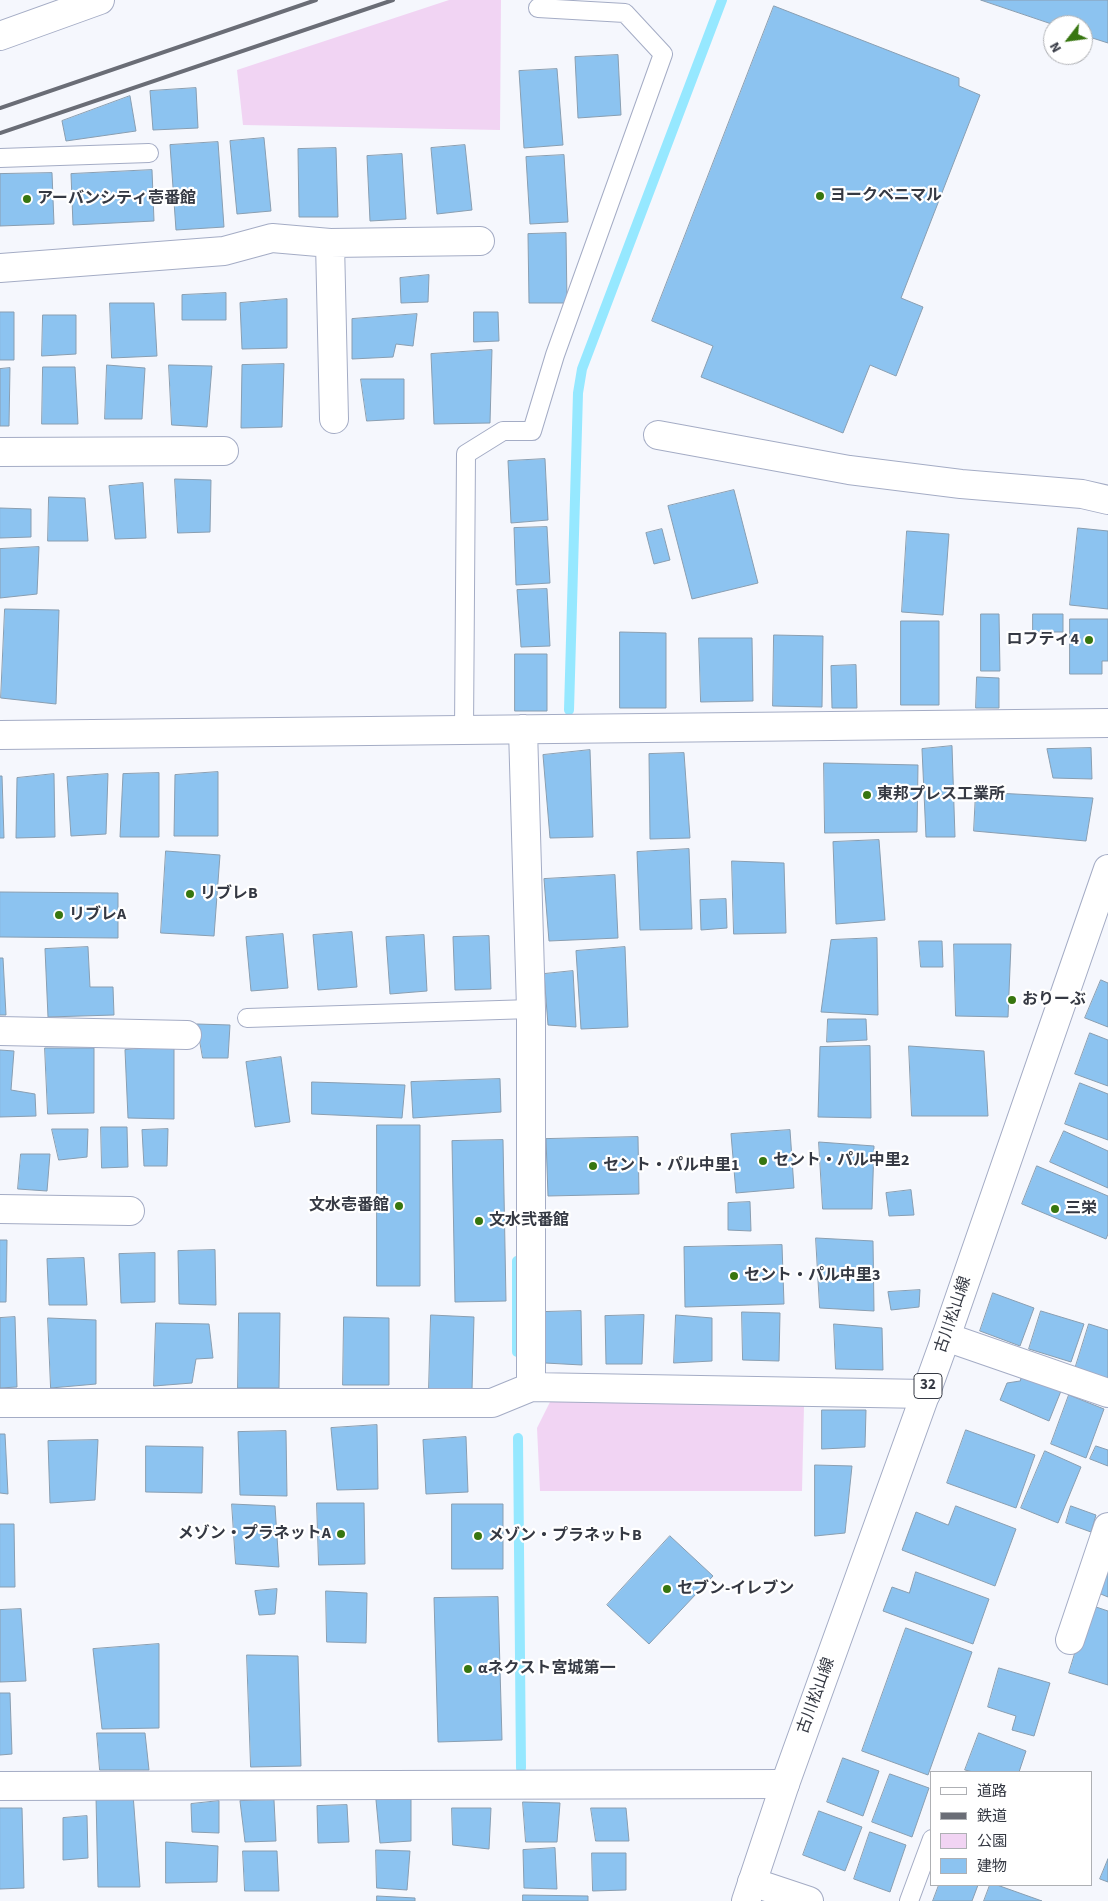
<!DOCTYPE html>
<meta charset="utf-8">
<style>
body{margin:0}
#map{position:relative;width:1108px;height:1901px;overflow:hidden;background:#f5f7fd;font-family:"Source Sans 3","Noto Sans JP",sans-serif}
canvas{display:block}
.legend{position:absolute;left:930px;top:1771px;width:162px;height:115px;box-sizing:border-box;background:#fff;border:1px solid #aeb0b4;margin:0;padding:6px 9px;list-style:none;font-size:15px;color:#353943}
.legend li{display:flex;align-items:center;gap:10px;height:25px}
.legend b{width:25px;border:1px solid #aeb0b4}
.north{position:absolute;left:1043px;top:15px;width:50px;height:50px;box-sizing:border-box;background:#fff;border:1px solid #aeb0b4;border-radius:50%;rotate:240deg;font-size:14px;font-weight:700;line-height:20px;text-align:center;color:#353943}
.north::after{content:'';display:block;margin:auto;width:18px;height:22px;background:#377610;clip-path:polygon(50% 0,100% 100%,50% 72%,0 100%)}
</style>
<div id="map">
<canvas width="1108" height="1901"></canvas>
<ul class="legend">
<li><b style="height:6px;background:#fff"></b>道路</li>
<li><b style="height:6px;background:#6a6d76"></b>鉄道</li>
<li><b style="height:14px;background:#f1d4f3"></b>公園</li>
<li><b style="height:14px;background:#8cc3f0"></b>建物</li>
</ul>
<div class="north">N</div>
</div>
<script>
const g = document.querySelector('canvas').getContext('2d');
g.lineJoin = 'round';
function paint(path, color) { g.fillStyle = color; g.fill(path, 'evenodd'); }
function strokePath(path, color, width, dash) { g.strokeStyle = color; g.lineWidth = width; g.lineCap = dash ? 'butt' : 'round'; g.setLineDash(dash || []); g.stroke(path); }
function drawText(font, color, halo, rows, align = 'center') {
  g.font = font + ' "Source Sans 3","Noto Sans JP",sans-serif'; g.lineWidth = 4.5; g.setLineDash([]); g.textBaseline = 'middle'; g.strokeStyle = halo; g.fillStyle = color; for (const [text, x, y, turn = 0] of rows) {
    g.save(); g.translate(x, y); g.rotate((+turn || 0) * Math.PI / 180); g.textAlign = isNaN(turn) ? turn : align; if (halo) g.strokeText(text, 0, 0); g.fillText(text, 0, 0); g.restore();
  }
}
paint(new Path2D(`
 M449,0H501L500,130L243,125L237,70Z
 M551,1400L804,1406L802,1491H540L537,1428Z`), '#f1d4f3');
strokePath(new Path2D(`
 M569,710L578,393L582,369L722,0
 M517,1352V1261
 M518,1438L521,1768`), '#96e8ff', 10);
const building = new Path2D(`
 M981,0H1108V43L1083,35V25H1055Z
 M774,6L959,78V86L980,95L901,298L923,307L896,376L870,365L843,433L701,377L713,346L652,321Z
 M618,55L621,115L578,118L575,57Z
 M557,69L563,145L524,148L519,71Z
 M196,88L198,128L153,130L150,91Z
 M130,96L136,131L66,141L62,121Z
 M264,138L271,211L237,214L230,141Z
 M218,142L224,227L176,230L170,145Z
 M465,145L472,210L437,214L431,148Z
 M336,148L338,217H299L298,149Z
 M402,154L406,219L370,221L367,156Z
 M564,155L568,222L530,224L526,157Z
 M152,170L154,221L73,225L71,174Z
 M52,173L54,224L0,226V174Z
 M566,233L567,303H529L528,234Z
 M429,275L428,302L401,303L400,278Z
 M226,293V320H182V295Z
 M287,299V348L242,349L240,303Z
 M110,303H154L157,356L112,358Z
 M0,312H14V360H0Z
 M474,312H498L499,341L474,342Z
 M417,314L413,346L396,344L393,357L352,359V319Z
 M43,315H76V354L42,356Z
 M492,350L490,423L434,424L431,354Z
 M284,364L282,427L241,428L242,365Z
 M107,365L145,368L142,419H105Z
 M169,365L212,366L207,427L172,425Z
 M43,367H75L78,424H42Z
 M10,368L9,426H0V369Z
 M361,379H404V419L367,421Z
 M545,459L548,520L511,523L508,461Z
 M175,479L211,480L210,532L178,533Z
 M143,483L146,538L115,539L109,486Z
 M734,490L758,583L692,599L668,506Z
 M49,497L85,498L88,541H48Z
 M0,508L31,509V537L0,538Z
 M547,527L550,583L516,585L514,528Z
 M1078,528L1108,531V609L1070,605Z
 M662,529L670,560L654,564L646,533Z
 M907,531L949,534L943,615L902,612Z
 M39,547L37,594L0,598V549Z
 M547,589L550,646L521,647L517,590Z
 M5,609L59,610L56,704L1,698Z
 M981,614H999L1000,671H981Z
 M1033,614H1063V632H1033Z
 M1070,619H1108V661H1102V674H1070Z
 M901,621H939V705H901Z
 M620,632L666,633V708H620Z
 M774,635L823,636L822,707L773,706Z
 M699,638H752L753,701L701,702Z
 M515,654H547V711H515Z
 M856,665L857,708H832L831,666Z
 M977,677L999,678V708H976Z
 M952,746L955,837H926L922,749Z
 M1091,748L1092,779L1053,778L1047,749Z
 M590,750L593,837L550,838L543,755Z
 M684,753L690,838L650,839L649,754Z
 M824,763L918,765L917,832L825,833Z
 M218,772V836H174L175,775Z
 M159,773V837H120L123,774Z
 M54,774L55,837L16,838L17,778Z
 M108,774L106,834L71,836L67,777Z
 M0,776H2L4,838H0Z
 M976,792L1093,798L1086,841L974,831Z
 M879,840L885,920L836,924L833,842Z
 M689,849L692,929L640,930L637,852Z
 M166,851L220,855L214,936L161,933Z
 M732,861L784,863L786,933L734,934Z
 M615,875L618,938L549,941L544,879Z
 M0,892L118,893V938L0,937Z
 M726,899L727,928L701,930L700,900Z
 M352,932L357,987L318,990L313,935Z
 M283,934L288,988L251,991L246,937Z
 M424,935L427,991L390,994L386,937Z
 M489,936L491,989L455,990L453,937Z
 M877,938L878,1015L821,1012L831,940Z
 M919,941H942L943,967H921Z
 M954,944H1011L1008,1017L956,1016Z
 M88,947L90,987H113L114,1015L48,1017L45,949Z
 M625,947L628,1027L581,1029L576,951Z
 M0,958H3L6,1015H0Z
 M573,971L576,1027L548,1025L544,974Z
 M1101,980L1108,983V1027L1085,1018Z
 M828,1019H866L867,1040L827,1042Z
 M197,1024L230,1025L228,1058H203Z
 M1090,1033L1108,1040V1086L1075,1074Z
 M174,1046V1119L128,1118L125,1050Z
 M870,1046L871,1118L818,1117L820,1047Z
 M909,1046L984,1051L988,1116H912Z
 M45,1048H94V1113L48,1114Z
 M0,1050L14,1051L11,1090L35,1094L36,1116L0,1117Z
 M281,1057L290,1122L255,1127L246,1062Z
 M500,1079L501,1112L413,1118L411,1082Z
 M312,1082L405,1085L402,1118L312,1114Z
 M1080,1083L1108,1094V1140L1065,1124Z
 M377,1125H420V1286H377Z
 M101,1127H127L128,1167L102,1168Z
 M52,1129H88L87,1157L59,1160Z
 M168,1129L167,1166H144L142,1130Z
 M790,1130L794,1188L736,1193L731,1134Z
 M1064,1131L1108,1151V1188L1050,1162Z
 M638,1137L639,1194L548,1196L546,1139Z
 M503,1140L506,1301L455,1302L452,1141Z
 M819,1142L874,1146L872,1209H823Z
 M21,1154H50L47,1191L18,1189Z
 M1037,1166L1108,1196V1234L1106,1239L1022,1204Z
 M911,1190L914,1215L889,1216L886,1193Z
 M750,1202L751,1231L728,1230V1203Z
 M816,1238L873,1241L874,1311L820,1308Z
 M0,1240H7L6,1302H0Z
 M782,1245L784,1304L685,1307L684,1247Z
 M215,1250L216,1305L179,1304L178,1251Z
 M155,1253V1302L121,1303L119,1254Z
 M84,1258L87,1305H49L47,1259Z
 M920,1290L919,1307L891,1310L888,1292Z
 M993,1293L1034,1308L1020,1346L980,1331Z
 M581,1311L582,1365L545,1363L543,1312Z
 M1041,1311L1084,1324L1071,1362L1029,1349Z
 M742,1312L780,1313L779,1361L743,1360Z
 M239,1313H280L279,1388H238Z
 M431,1315L474,1317L472,1390L429,1389Z
 M644,1315L642,1364H606L605,1316Z
 M676,1315L712,1318V1361L674,1363Z
 M15,1317L17,1387L0,1388V1318Z
 M344,1317L389,1318V1385H343Z
 M48,1318L96,1320V1384L51,1388Z
 M156,1323L209,1324L213,1358L196,1359L192,1383L154,1386Z
 M834,1324L882,1328L883,1370L836,1369Z
 M1089,1324L1108,1330V1379L1075,1369Z
 M1022,1375L1061,1391L1049,1421L1000,1400L1007,1383L1020,1381Z
 M1069,1395L1104,1409L1086,1458L1051,1444Z
 M822,1410H866L865,1447L822,1449Z
 M377,1425L378,1489L337,1490L331,1428Z
 M966,1430L1035,1455L1016,1508L947,1483Z
 M286,1431L287,1496L240,1495L238,1432Z
 M0,1434H5L8,1494L0,1493Z
 M466,1437L468,1492L426,1494L423,1440Z
 M98,1440L95,1500L50,1503L48,1441Z
 M146,1446L203,1447L202,1493L146,1492Z
 M1096,1446L1108,1450V1466L1090,1459Z
 M1045,1451L1081,1467L1058,1523L1021,1508Z
 M815,1465L852,1466L845,1533L815,1536Z
 M317,1503H364L365,1564L319,1565Z
 M232,1504L275,1506L279,1567L236,1564Z
 M452,1504H503V1569H452Z
 M956,1506L1016,1529L995,1586L902,1550L916,1512L948,1525Z
 M1071,1506L1096,1515L1091,1532L1066,1523Z
 M0,1524H14L15,1587H0Z
 M670,1536L713,1576L649,1644L607,1605Z
 M1108,1542V1597L1091,1590Z
 M916,1572L989,1599L973,1644L883,1611L892,1587L909,1593Z
 M277,1589L275,1614L259,1615L255,1591Z
 M326,1591L367,1593L366,1643L327,1642Z
 M498,1597L502,1740L438,1742L434,1598Z
 M1090,1605L1108,1611V1685L1069,1673Z
 M21,1609L26,1681L0,1682V1610Z
 M906,1628L972,1652L928,1775L862,1751Z
 M159,1644V1728L102,1729L93,1649Z
 M247,1655L298,1656L301,1766L251,1767Z
 M999,1668L1050,1683L1034,1736L1012,1730L1016,1716L988,1707Z
 M0,1693H10L12,1754L0,1755Z
 M97,1733H145L149,1770H100Z
 M979,1733L1026,1751L1019,1772H973L965,1770Z
 M843,1758L879,1771L863,1816L827,1802Z
 M890,1774L929,1788L912,1837L872,1822Z
 M133,1794L140,1887H98L96,1797Z
 M411,1799V1841L380,1843L376,1800Z
 M274,1800L276,1841L245,1842L240,1801Z
 M219,1801V1833L192,1832L191,1804Z
 M523,1802L560,1803L557,1842H526Z
 M347,1805L349,1842L318,1843L317,1806Z
 M0,1808H22L24,1888L0,1889Z
 M452,1808H491L489,1849L453,1845Z
 M591,1808H626L629,1841H596Z
 M819,1811L862,1827L845,1871L803,1855Z
 M87,1816L88,1858L63,1860V1818Z
 M870,1832L906,1845L890,1892L854,1879Z
 M166,1842L218,1846L217,1882L166,1883Z
 M555,1848L557,1889L524,1888L523,1850Z
 M376,1850L410,1851L407,1890L377,1888Z
 M243,1851H277L279,1891H245Z
 M592,1853H626V1890L593,1891Z
 M1108,1859V1882L1100,1879Z
 M939,1885H978L972,1901H933Z
 M990,1885H997L1042,1901H984Z
 M523,1895L588,1896V1901H523Z
 M377,1896L415,1898V1901H377Z`);
paint(building, '#8cc3f0');
strokePath(building, '#899eb1', 1);
const service = new Path2D(`
 M0,158L149,153
 M464,730L466,454L503,431H532L555,355L663,54L625,13L538,8
 M247,1018L531,1009
 M909,1901L932,1839`);
const minor = new Path2D(`
 M330,243L334,419
 M0,268L224,251L272,238L330,243L480,241
 M658,435L849,470L961,484L1082,494L1108,500
 M0,452L224,451
 M523,729L531,1009V1387
 M0,735L1108,723
 M0,1031L187,1035
 M0,1209L130,1211
 M946,1337L1108,1393
 M0,1403H492L531,1387L926,1394
 M1070,1640L1108,1527
 M0,1786L785,1784
 M752,1882L809,1901`);
const tertiary = new Path2D(`
 M0,36L100,0`);
const primary = new Path2D(`
 M746,1901L785,1784L946,1337L1108,869`);
strokePath(service, '#a4acc5', 20);
strokePath(minor, '#a4acc5', 30);
strokePath(tertiary, '#a4acc5', 30);
strokePath(primary, '#a4acc5', 30);
strokePath(service, '#fff', 18);
strokePath(minor, '#fff', 28);
strokePath(tertiary, '#fff', 28);
strokePath(primary, '#fff', 28);
strokePath(new Path2D(`
 M0,108L316,0
 M0,133L393,0`), '#6a6d76', 4);
for (const [x, y, r, color] of [
 [820,196,5,"#377610"],
 [27,199,5,"#377610"],
 [1089,640,5,"#377610"],
 [867,795,5,"#377610"],
 [190,894,5,"#377610"],
 [59,915,5,"#377610"],
 [1012,1000,5,"#377610"],
 [763,1161,5,"#377610"],
 [593,1166,5,"#377610"],
 [399,1206,5,"#377610"],
 [1055,1209,5,"#377610"],
 [479,1221,5,"#377610"],
 [734,1276,5,"#377610"],
 [341,1534,5,"#377610"],
 [478,1536,5,"#377610"],
 [667,1589,5,"#377610"],
 [468,1669,5,"#377610"]
]) { const dot = new Path2D(); dot.arc(x, y, r, 0, 2 * Math.PI); g.fillStyle = color; g.fill(dot); strokePath(dot, '#fff', 2); }
for (const [x, y, w] of [
 [928,1386,28]
]) { const box = new Path2D(); box.roundRect(x - w / 2, y - 12.5, w, 25, 4); g.fillStyle = '#fff'; g.fill(box); strokePath(box, '#353943', 1); }
drawText('bold 15px', '#353943', null, [
 ["32",928,1386]
]);
drawText('bold 16px', '#353943', '#fff', [
 ["ヨークベニマル",830,196],
 ["アーバンシティ壱番館",37,199],
 ["ロフティ4",1079,640,"right"],
 ["東邦プレス工業所",877,795],
 ["リブレB",200,894],
 ["リブレA",69,915],
 ["おりーぶ",1022,1000],
 ["セント・パル中里2",773,1161],
 ["セント・パル中里1",603,1166],
 ["文水壱番館",389,1206,"right"],
 ["三栄",1065,1209],
 ["文水弐番館",489,1221],
 ["セント・パル中里3",744,1276],
 ["メゾン・プラネットA",331,1534,"right"],
 ["メゾン・プラネットB",488,1536],
 ["セブン-イレブン",677,1589],
 ["αネクスト宮城第一",478,1669]
], 'left');
drawText('16px', '#353943', '#fff', [
 ["古川松山線",954,1315,-71],
 ["古川松山線",817,1696,-70]
]);
</script>
